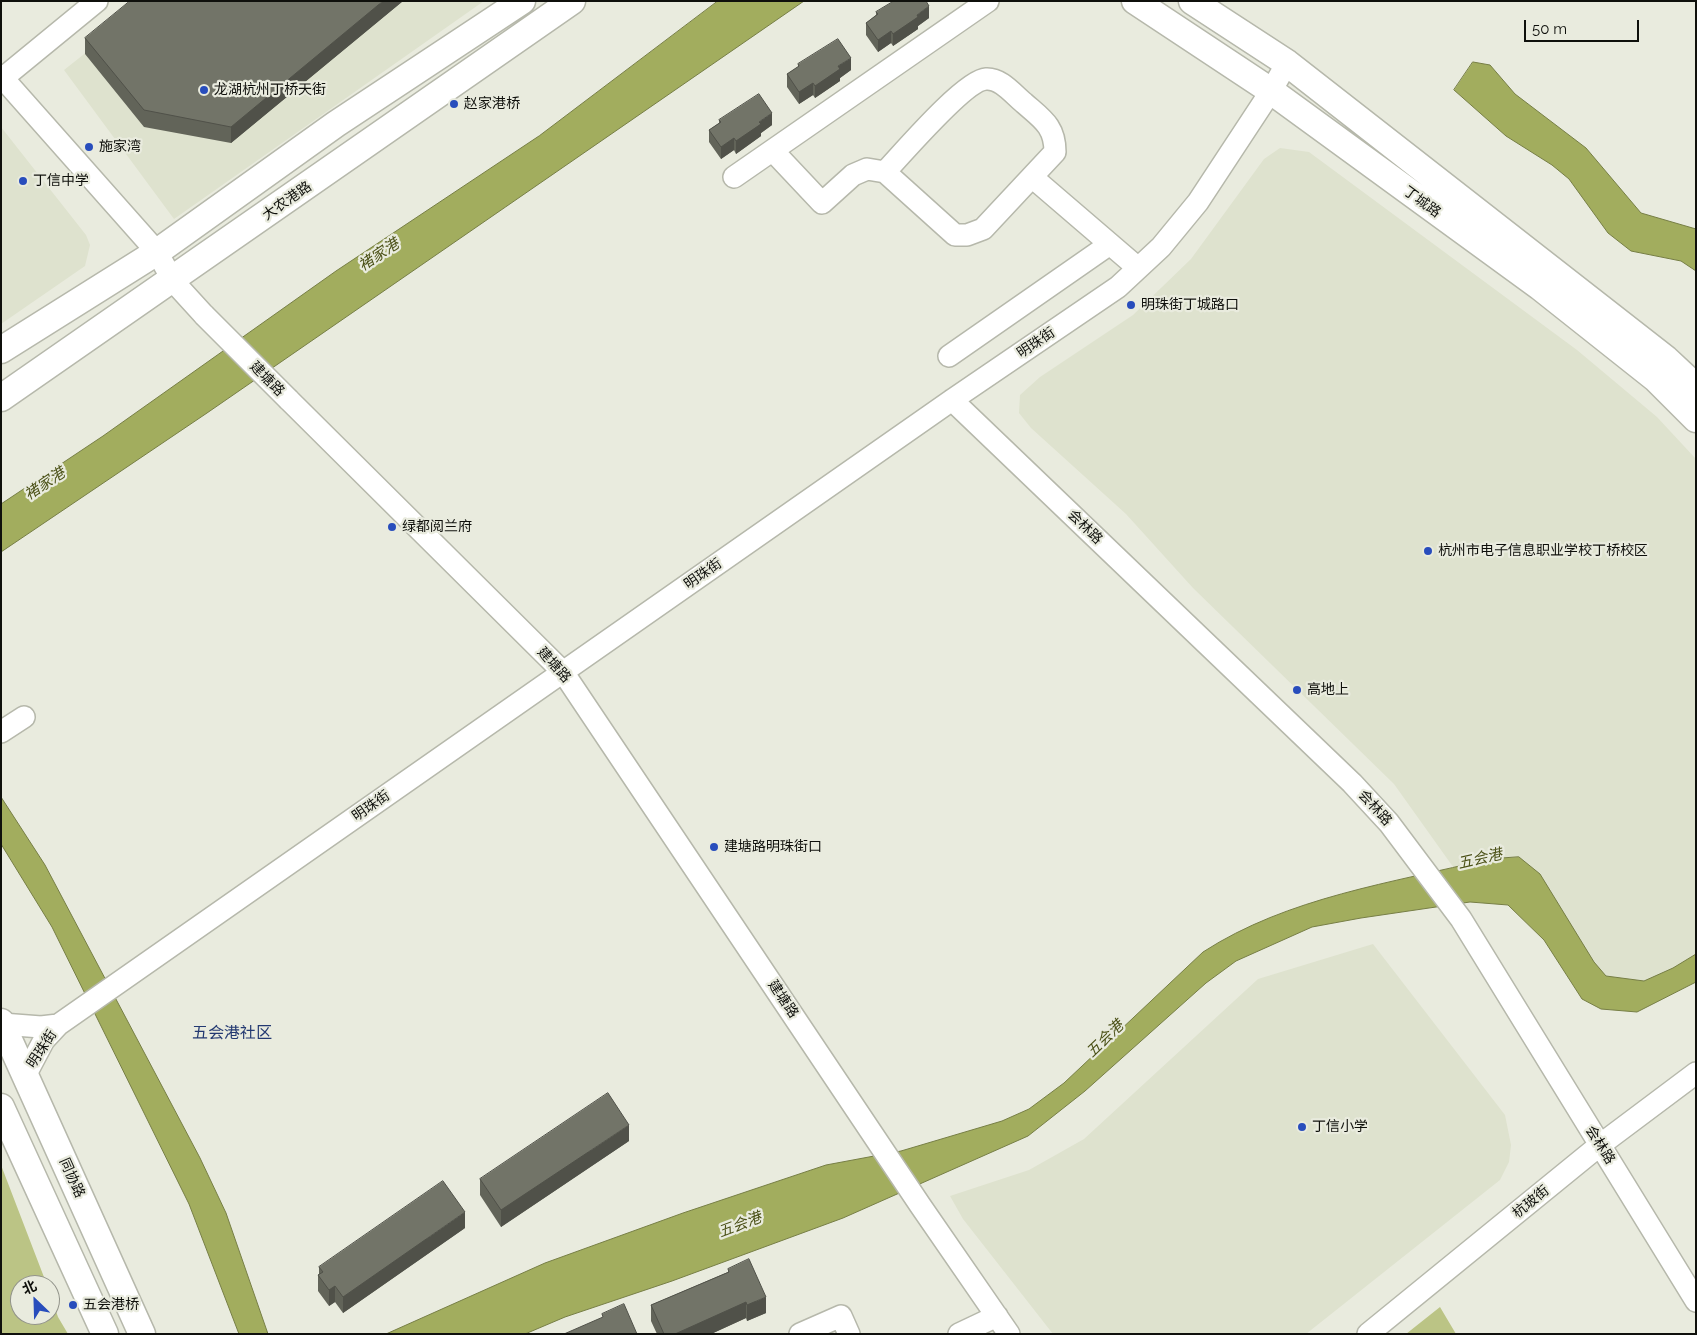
<!DOCTYPE html>
<meta charset="utf-8">
<style>
body{margin:0}
#map{position:relative;width:1697px;height:1335px;overflow:hidden;background:#e9ebde;font-family:Raleway,"Noto Sans SC",sans-serif}
canvas{display:block}
.frame{position:absolute;inset:0;border:2px solid #0f100c;pointer-events:none}
.north{position:absolute;left:10px;top:1275px;width:50px;height:50px;box-sizing:border-box;background:#e9ebde;border:1px solid #92938a;border-radius:50%;rotate:336deg;font-size:14px;font-weight:700;line-height:20px;text-align:center;color:#0f100c}
.north::after{content:'';display:block;margin:auto;width:18px;height:22px;background:#284dbc;clip-path:polygon(50% 0,100% 100%,50% 72%,0 100%)}
.scale{position:absolute;left:1524px;top:20px;width:115px;height:22px;box-sizing:border-box;border:2px solid #0f100c;border-top:0;padding-left:6px;font-size:15px;line-height:18px;white-space:nowrap;color:#0f100c;-webkit-text-stroke:4px #e9ebde;paint-order:stroke}
</style>
<div id="map">
<canvas width="1697" height="1335"></canvas>
<div class="frame"></div>
<div class="north">北</div>
<div class="scale">50 m</div>
</div>
<script>
const g = document.querySelector('canvas').getContext('2d');
g.lineJoin = 'round';
function paint(path, color) { g.fillStyle = color; g.fill(path, 'evenodd'); }
function strokePath(path, color, width, dash) { g.strokeStyle = color; g.lineWidth = width; g.lineCap = dash ? 'butt' : 'round'; g.setLineDash(dash || []); g.stroke(path); }
function drawText(font, color, halo, rows, align = 'center') {
  g.font = font + ' Raleway,"Noto Sans SC",sans-serif'; g.lineWidth = 4.5; g.setLineDash([]); g.textBaseline = 'middle'; g.strokeStyle = halo; g.fillStyle = color; for (const [text, x, y, turn = 0] of rows) {
    g.save(); g.translate(x, y); g.rotate((+turn || 0) * Math.PI / 180); g.textAlign = isNaN(turn) ? turn : align; if (halo) g.strokeText(text, 0, 0); g.fillText(text, 0, 0); g.restore();
  }
}
paint(new Path2D(`
 M151,1H484L174,219L64,70Z
 M1,127L86,235L90,245L85,266L1,324Z
 M1280,148L1309,152L1577,350L1657,417L1696,459V970L1626,1001L1583,978L1523,863L1456,871L1394,784L1193,588L1126,514L1031,428L1019,413L1020,395L1040,377L1133,315L1191,259L1264,159Z
 M1373,944L1505,1115L1511,1145L1509,1162L1500,1180L1306,1334H1053L963,1219L950,1196L1029,1170L1084,1139L1258,979Z`), '#dee2ce');
paint(new Path2D(`
 M1,1165L47,1285H20V1315H50V1294L58,1317L68,1334H1Z
 M1440,1307L1456,1334H1406Z`), '#bbc485');
const water = new Path2D(`
 M718,1H804L207,413L1,552V504L103,436L336,271L539,136Z
 M1473,62L1490,65L1515,94L1586,148L1641,213L1696,229V271L1681,261L1631,251L1608,233L1569,179L1552,165L1506,136L1454,90Z
 M1,797L45,865L200,1158L226,1213L268,1334H239L189,1204L146,1117L52,927L1,844Z
 M1519,857L1540,874L1594,962L1606,976L1644,981L1673,968L1696,954V982L1637,1012L1601,1009L1582,999L1544,940L1508,905L1470,902L1361,918L1312,927L1236,961L1206,983L1085,1091L1028,1136L843,1218L672,1281L565,1317L525,1334H386L545,1263L683,1213L826,1165L901,1151L1002,1121L1029,1109L1064,1083L1203,952C1288,897 1392,883 1489,859Z`);
paint(water, '#a2ad5e');
strokePath(water, '#767e45', 1);
const minor = new Path2D(`
 M1,76L157,252L173,281L204,315
 M3,78L97,1
 M773,151L822,203L853,175L867,169L885,172L955,235H967L983,229L1055,152C1055,126 1042,119 1024,103C1013,94 1001,78 986,79C965,80 902,154 885,172
 M734,177L988,1
 M1032,177L1138,268
 M949,356L1110,244
 M289,400L563,672L920,1205L1009,1334
 M952,400L1352,783L1389,823L1461,919L1696,1301
 M1,732L24,717
 M2,1024L41,1027L58,1025
 M26,1074L44,1040L58,1025L952,400L1118,287L1161,247L1198,202L1271,91L1287,63
 M800,1334L841,1316L849,1334
 M959,1334L997,1316
 M1368,1334L1600,1145L1696,1073`);
const major = new Path2D(`
 M1135,1L1271,91L1540,287L1656,379L1696,419
 M1192,1L1287,63L1666,359L1696,387
 M1,350L157,252L336,124L522,1
 M1,398L572,1
 M1,1022L142,1334
 M1,1107L105,1334`);
strokePath(minor, '#b6b8ab', 24);
strokePath(major, '#b6b8ab', 29);
strokePath(minor, '#fff', 21);
strokePath(major, '#fff', 26);
const minorBridge = new Path2D(`
 M204,315L289,400`);
strokePath(minorBridge, '#b6b8ab', 24, []);
strokePath(minorBridge, '#fff', 21);
paint(new Path2D(`
 M403,1L231,143L144,127L85,54V38Z
 M876,12L929,18L918,26V29L893,46L891,43L878,52L866,35V23L876,15Z
 M798,64L851,70L840,78V81L815,98L813,95L799,104L787,87V74L798,67Z
 M719,120L772,125L761,133V136L736,154L734,150L721,159L709,142V130L719,123Z
 M629,1141L501,1227L480,1195V1179Z
 M465,1228L343,1313L335,1302L329,1306L318,1291V1275L319,1274V1267Z
 M728,1269L766,1313L747,1321L746,1318L711,1334H657L651,1321V1305L728,1272Z`), '#626459');
paint(new Path2D(`
 M383,1H403L231,143V127Z
 M929,6V18L918,26V29L893,46V34L917,15Z
 M891,31V43L878,52V40Z
 M851,58V70L840,78V81L815,98V86L838,66Z
 M813,83V95L799,104V92Z
 M772,113V125L761,133V136L736,154V141L759,122Z
 M734,138V150L721,159V147Z
 M629,1125V1141L501,1227V1210Z
 M465,1212V1228L343,1313V1297Z
 M335,1286V1302L329,1306V1290Z
 M766,1297V1313L747,1321V1305Z
 M746,1302V1318L711,1334H675Z`), '#505149');
const building = new Path2D(`
 M130,1H383L231,127L144,110L85,38Z
 M894,1H926L929,6L917,15L918,17L893,34L891,31L878,40L866,23L878,14L876,12Z
 M838,39L851,58L838,66L840,69L815,86L813,83L799,92L787,74L799,66L798,64Z
 M759,94L772,113L759,122L761,124L736,141L734,138L721,147L709,130L721,122L719,120Z
 M608,1093L629,1125L501,1210L480,1179Z
 M443,1181L465,1212L343,1297L335,1286L329,1290L318,1275L323,1272L319,1267Z
 M749,1259L766,1297L747,1305L746,1302L675,1334H664L651,1305L729,1272L728,1269Z
 M624,1304L637,1334H564L603,1317L602,1314Z`);
paint(building, '#727468');
strokePath(building, '#505149', 1);
for (const [x, y, r, color] of [
 [204,90,5,"#284dbc"],
 [454,104,5,"#284dbc"],
 [89,147,5,"#284dbc"],
 [23,181,5,"#284dbc"],
 [1131,305,5,"#284dbc"],
 [392,527,5,"#284dbc"],
 [1428,551,5,"#284dbc"],
 [1297,690,5,"#284dbc"],
 [714,847,5,"#284dbc"],
 [1302,1127,5,"#284dbc"],
 [73,1305,5,"#284dbc"]
]) { const dot = new Path2D(); dot.arc(x, y, r, 0, 2 * Math.PI); g.fillStyle = color; g.fill(dot); strokePath(dot, '#e9ebde', 2); }
drawText('14px', '#0f100c', '#e9ebde', [
 ["龙湖杭州丁桥天街",214,90],
 ["赵家港桥",464,104],
 ["施家湾",99,147],
 ["丁信中学",33,181],
 ["明珠街丁城路口",1141,305],
 ["绿都阅兰府",402,527],
 ["杭州市电子信息职业学校丁桥校区",1438,551],
 ["高地上",1307,690],
 ["建塘路明珠街口",724,847],
 ["丁信小学",1312,1127],
 ["五会港桥",83,1305]
], 'left');
drawText('14px', '#0f100c', '#e9ebde', [
 ["大农港路",287,201,-35],
 ["丁城路",1422,202,36],
 ["明珠街",1036,343,-34],
 ["建塘路",267,379,45],
 ["会林路",1085,527,44],
 ["明珠街",703,574,-35],
 ["建塘路",554,665,48],
 ["明珠街",371,806,-35],
 ["会林路",1375,808,48],
 ["建塘路",783,999,56],
 ["明珠街",42,1049,-57],
 ["会林路",1600,1145,58],
 ["同协路",72,1178,66],
 ["杭玻街",1531,1202,-39]
]);
drawText('italic 15px', '#4b5117', '#e9ebde', [
 ["褚家港",379,255,-34],
 ["褚家港",45,484,-34],
 ["五会港",1480,859,-13],
 ["五会港",1105,1039,-44],
 ["五会港",740,1225,-21]
]);
drawText('16px', '#233971', '#e9ebde', [
 ["五会港社区",232,1033]
]);
</script>
